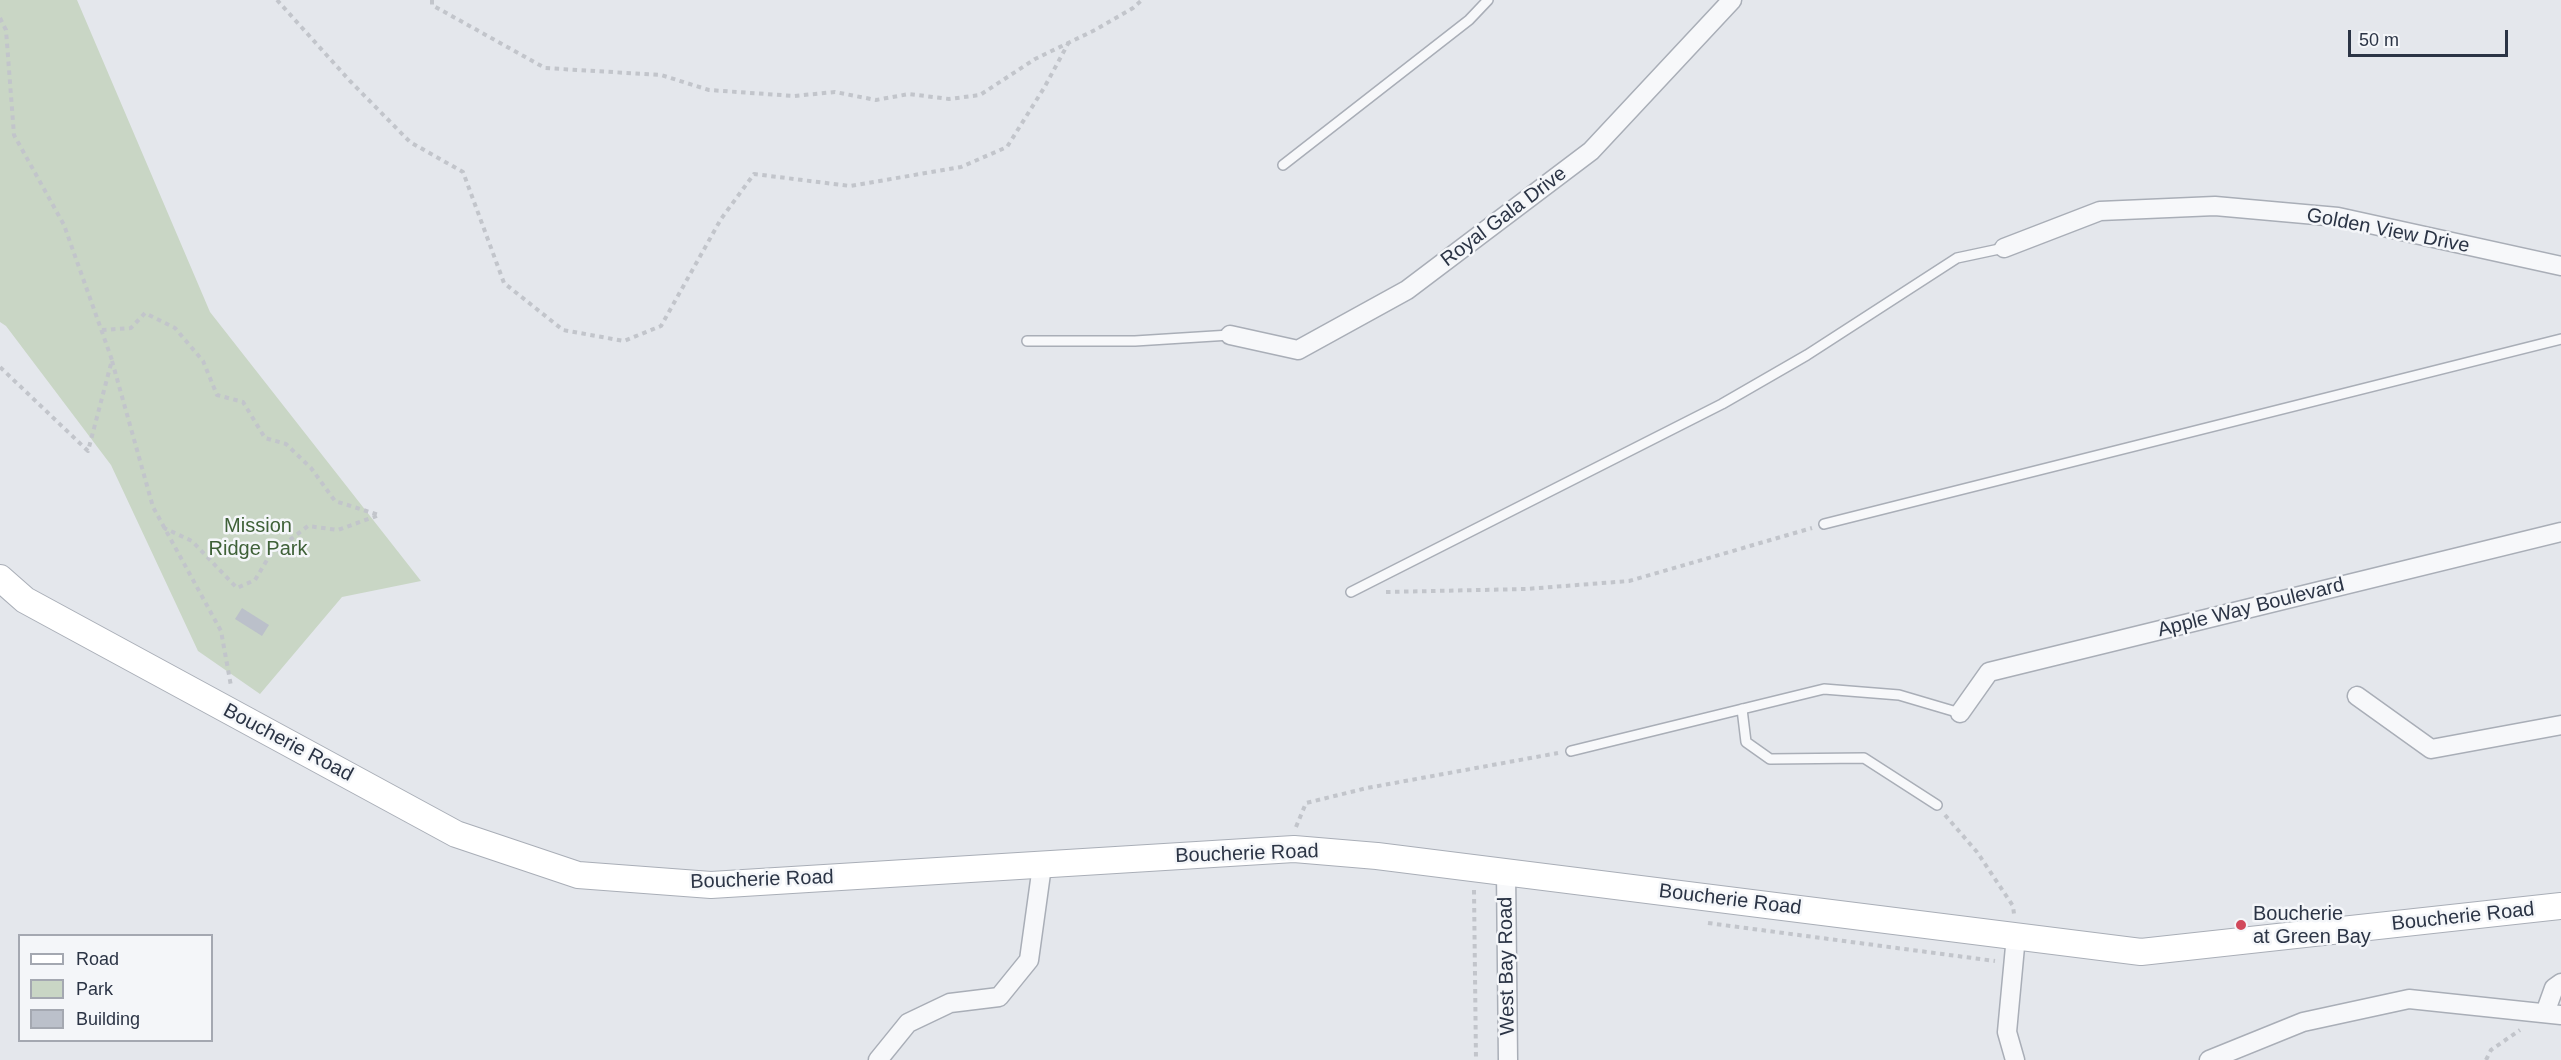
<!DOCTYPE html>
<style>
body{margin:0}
#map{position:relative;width:2561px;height:1060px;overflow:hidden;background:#e4e7ec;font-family:Helvetica,sans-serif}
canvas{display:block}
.legend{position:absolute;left:18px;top:934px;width:195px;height:108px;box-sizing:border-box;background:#f4f6f9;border:2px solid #a4a8b1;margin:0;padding:8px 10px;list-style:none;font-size:18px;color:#2b3445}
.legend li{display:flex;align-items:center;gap:12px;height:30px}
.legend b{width:30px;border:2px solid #a4a8b1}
.scale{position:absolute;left:2348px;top:30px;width:160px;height:27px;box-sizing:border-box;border:3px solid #2b3445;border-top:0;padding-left:8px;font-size:18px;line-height:21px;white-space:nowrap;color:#2b3445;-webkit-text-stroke:4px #f4f6f9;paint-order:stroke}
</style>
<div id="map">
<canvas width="2561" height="1060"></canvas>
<ul class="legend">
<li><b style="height:8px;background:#fff"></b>Road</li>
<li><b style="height:16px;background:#c9d6c5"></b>Park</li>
<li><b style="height:16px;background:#bbc0ca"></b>Building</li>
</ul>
<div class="scale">50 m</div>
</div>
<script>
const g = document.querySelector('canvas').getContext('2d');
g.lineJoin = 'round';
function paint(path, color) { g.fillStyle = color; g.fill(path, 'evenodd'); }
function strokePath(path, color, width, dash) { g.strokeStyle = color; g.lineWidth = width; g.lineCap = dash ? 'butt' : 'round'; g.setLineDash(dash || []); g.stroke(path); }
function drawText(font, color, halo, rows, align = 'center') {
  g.font = font + ' Helvetica,sans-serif'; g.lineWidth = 5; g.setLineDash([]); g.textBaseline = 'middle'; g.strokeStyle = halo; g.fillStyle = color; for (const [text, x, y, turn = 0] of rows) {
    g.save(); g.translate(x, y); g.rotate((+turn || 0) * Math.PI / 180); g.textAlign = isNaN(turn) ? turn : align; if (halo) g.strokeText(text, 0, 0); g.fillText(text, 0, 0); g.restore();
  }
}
paint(new Path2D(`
 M0,0H77L210,312L421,581L342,597L260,694L198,651L111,465L6,326L0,322Z`), '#c9d6c5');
paint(new Path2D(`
 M242,608L269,625L262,636L235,619Z`), '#bbc0ca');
const service = new Path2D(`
 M1283,165L1469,20L1488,0
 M1027,341H1135L1230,335
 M1824,524L2561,339
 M1351,592L1722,404L1807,355L1957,258L2004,248
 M1742,709L1746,742L1770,759L1864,758L1937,805
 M1571,751L1824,689L1899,695L1960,713`);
const minor = new Path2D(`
 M2004,248L2100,211L2215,206L2338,217L2561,266
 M1230,335L1298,350L1407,290L1591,151L1732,0
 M2357,696L2431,749L2561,725
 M1960,713L1989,672L2561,532
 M1506,871L1508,1060
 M2545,1013L2554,988L2561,983
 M878,1060L908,1023L950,1003L999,997L1029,960L1042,866
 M2015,1060L2007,1032L2016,936
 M2209,1060L2303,1022L2409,999L2561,1015`);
const secondary = new Path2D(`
 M0,578L25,600L456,834L578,875L711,885L1294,849L1377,856L2141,952L2561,906`);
strokePath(service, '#a9aeb7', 12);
strokePath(minor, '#a9aeb7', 21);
strokePath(secondary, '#a9aeb7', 28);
strokePath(new Path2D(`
 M277,0L350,81L410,142L463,172L504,283L563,330L624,341L661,326L721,219L754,174L850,186L961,167L1007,147L1044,88L1069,42
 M432,0V5L545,68L661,75L709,90L794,96L835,92L876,100L909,94L949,99L980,95L1035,59L1095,30L1133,8L1142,0
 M0,18L6,30L14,135L64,225L112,360L88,451L0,367
 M102,330L131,328L145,313L175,328L203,361L217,395L243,402L265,438L286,444L311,468L335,501L379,515L338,530L308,526L270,555L255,580L237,588L192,541L164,528
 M112,361L153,507L221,631L231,686
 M1386,592L1526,589L1629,581L1812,528
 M1945,815L1977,852L2013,906L2014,914
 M1296,827L1306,803L1367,788L1558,753
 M1474,890L1476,1060
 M1708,923L1995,961
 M2486,1060L2491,1050L2520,1030`), '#c2c5cb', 4, [4.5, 4.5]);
strokePath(service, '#f7f8fa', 9);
strokePath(minor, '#f7f8fa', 18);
strokePath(secondary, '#fff', 26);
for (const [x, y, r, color] of [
 [2241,925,6,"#d1495b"]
]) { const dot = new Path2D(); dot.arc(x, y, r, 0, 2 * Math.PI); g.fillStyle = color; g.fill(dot); strokePath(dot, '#f4f6f9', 2); }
drawText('20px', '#2b3445', '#f4f6f9', [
 ["Royal Gala Drive",1504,217,-37],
 ["Golden View Drive",2388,231,11],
 ["Apple Way Boulevard",2251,608,-14],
 ["Boucherie Road",288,743,28],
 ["Boucherie Road",1247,854,-2],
 ["Boucherie Road",762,880,-2],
 ["Boucherie Road",1730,900,7],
 ["Boucherie Road",2463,917,-6],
 ["West Bay Road",1507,966,-91]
]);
drawText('20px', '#3f6138', '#f4f6f9', [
 ["Mission",258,526],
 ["Ridge Park",258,549]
]);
drawText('20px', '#2b3445', '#f4f6f9', [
 ["Boucherie",2253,914],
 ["at Green Bay",2253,937]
], 'left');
</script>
